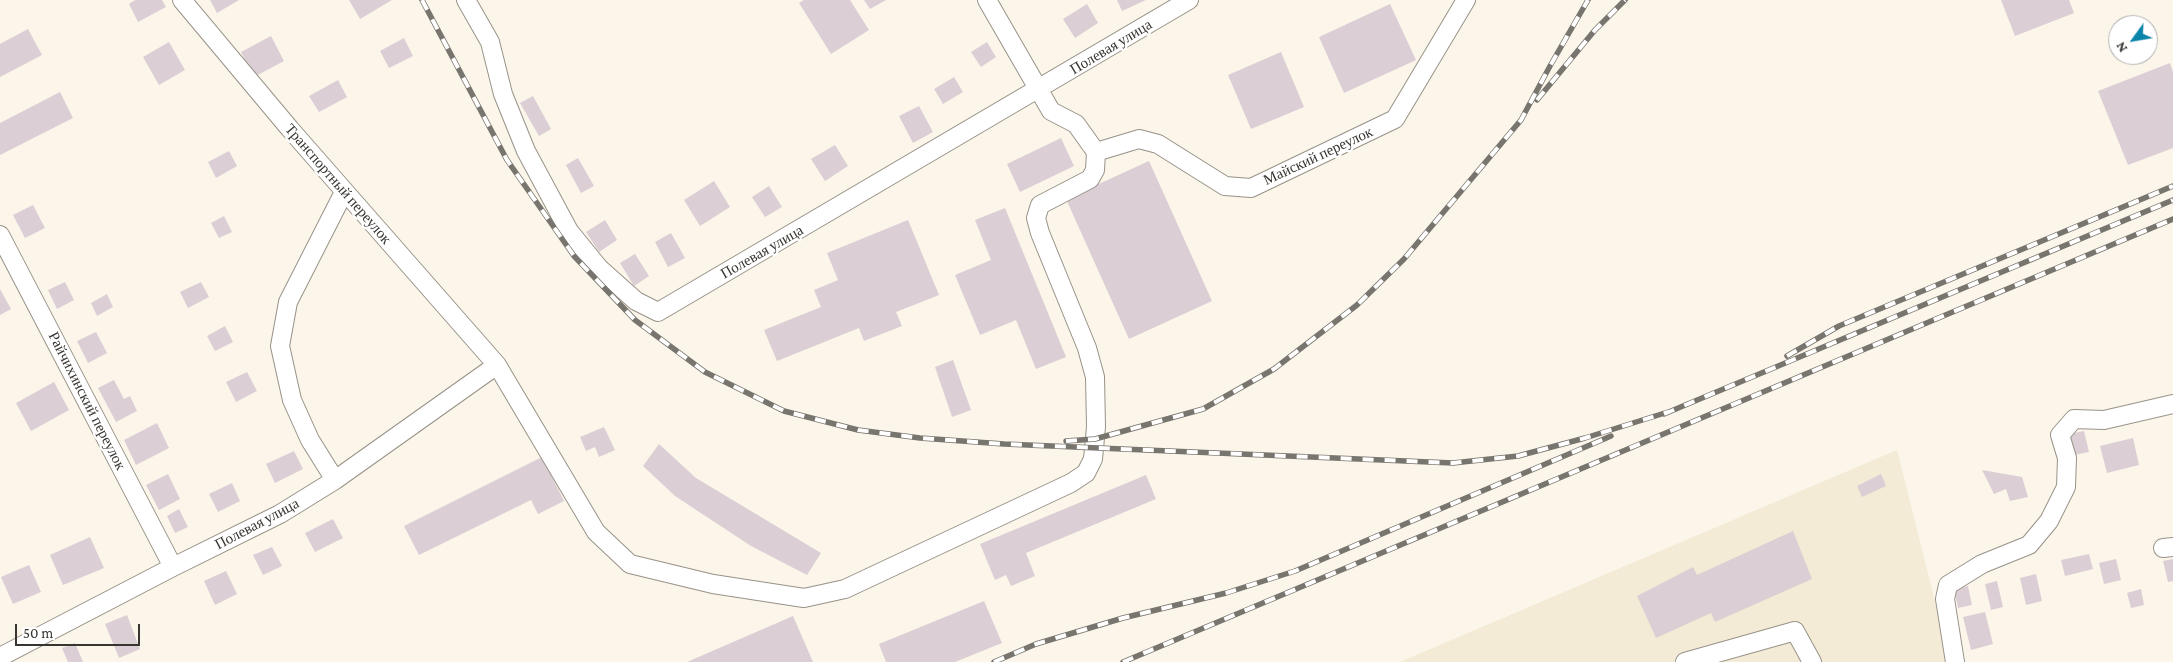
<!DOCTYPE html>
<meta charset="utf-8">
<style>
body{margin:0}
#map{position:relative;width:2173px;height:662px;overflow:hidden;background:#fbf5ea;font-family:"Crimson Pro",serif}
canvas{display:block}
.north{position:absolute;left:2108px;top:15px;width:50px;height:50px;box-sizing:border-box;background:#fff;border:1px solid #afaead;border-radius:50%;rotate:238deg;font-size:14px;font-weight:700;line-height:20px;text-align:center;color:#383531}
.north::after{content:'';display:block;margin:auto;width:18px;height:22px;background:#0b84a9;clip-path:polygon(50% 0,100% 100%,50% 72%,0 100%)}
.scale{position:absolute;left:15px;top:624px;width:125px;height:22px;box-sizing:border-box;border:2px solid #383531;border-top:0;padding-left:6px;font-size:15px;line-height:18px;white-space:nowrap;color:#383531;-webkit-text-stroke:4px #fff;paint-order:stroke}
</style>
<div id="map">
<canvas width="2173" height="662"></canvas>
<div class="north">N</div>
<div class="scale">50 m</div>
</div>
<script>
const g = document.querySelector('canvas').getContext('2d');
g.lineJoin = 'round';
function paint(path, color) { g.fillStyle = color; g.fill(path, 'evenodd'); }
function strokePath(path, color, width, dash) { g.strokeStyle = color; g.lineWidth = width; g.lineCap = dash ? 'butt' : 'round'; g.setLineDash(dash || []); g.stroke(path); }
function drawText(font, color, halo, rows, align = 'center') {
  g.font = font + ' "Crimson Pro",serif'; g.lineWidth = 4.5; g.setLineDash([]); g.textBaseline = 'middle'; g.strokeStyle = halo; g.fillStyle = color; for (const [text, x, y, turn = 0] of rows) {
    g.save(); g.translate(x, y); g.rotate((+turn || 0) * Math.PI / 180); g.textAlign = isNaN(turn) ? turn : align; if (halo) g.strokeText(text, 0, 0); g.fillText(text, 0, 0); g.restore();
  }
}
paint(new Path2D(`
 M1897,450L1950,662H1400Z`), '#f3ebd5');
paint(new Path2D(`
 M135,0H162L166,7L138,22L129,4Z
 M210,0H239L217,13Z
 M349,0H392L360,19Z
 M804,0H850L869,30L831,54L799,3Z
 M864,0H886L870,9Z
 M1117,0H1146L1122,11Z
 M2001,0H2069L2074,13L2015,36Z
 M1087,4L1098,23L1075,38L1063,19Z
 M1390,4L1416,60L1344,93L1319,37Z
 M28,29L42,55L0,77V44Z
 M271,36L284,61L254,77L241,52Z
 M404,38L413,56L389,68L380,51Z
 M169,42L185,70L159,85L143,57Z
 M987,42L996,57L981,67L971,52Z
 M1281,52L1304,107L1251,129L1228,75Z
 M2170,63L2173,72V148L2128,165L2098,91Z
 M954,77L963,92L943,104L934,89Z
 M338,80L347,97L319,112L309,96Z
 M60,92L73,118L0,155V123Z
 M533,96L551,129L539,136L520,103Z
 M919,106L933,132L913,143L899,116Z
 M1061,138L1074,166L1020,192L1007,164Z
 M835,145L848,166L825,181L811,159Z
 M229,151L237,166L216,178L208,162Z
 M578,158L594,186L581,193L566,165Z
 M1149,161L1212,301L1129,339L1066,199Z
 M714,181L730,207L700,226L684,200Z
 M769,186L782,207L765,217L752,197Z
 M33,205L45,228L25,238L13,215Z
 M1005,208L1066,357L1036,369L1016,320L980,335L955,275L991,260L975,220Z
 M224,216L232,232L219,238L211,223Z
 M605,220L617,240L599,252L586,232Z
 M908,220L939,295L896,312L902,326L864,341L859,328L777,361L764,330L821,307L814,290L838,280L827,253Z
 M671,233L685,258L668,267L655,242Z
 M635,254L649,276L634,286L620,263Z
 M65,282L74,300L57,309L48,290Z
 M201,282L209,297L188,308L180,292Z
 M0,289L11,309L0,315Z
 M107,294L113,307L97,316L91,303Z
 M225,326L233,342L215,351L207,336Z
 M96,332L107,353L88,363L77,341Z
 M953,360L971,410L952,417L935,367Z
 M247,372L257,391L236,402L226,382Z
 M114,380L124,399L130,396L137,411L116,422L98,388Z
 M54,382L69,410L31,431L16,403Z
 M157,423L169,448L136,465L124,440Z
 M604,427L615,450L599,457L595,447L586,451L580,437Z
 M2084,431L2089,452L2074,455L2069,434Z
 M2133,438L2139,465L2107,473L2100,446Z
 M659,444L696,478L821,553L807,575L751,546L675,496L643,466Z
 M294,451L303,469L275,483L266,464Z
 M542,457L564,501L538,514L531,500L419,555L404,526Z
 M1982,470L2022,477L2028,497L2010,501L2006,489L1994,494Z
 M168,474L180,499L159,510L146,485Z
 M1881,474L1886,486L1862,497L1857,486Z
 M1146,475L1156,499L1026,553L1035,576L1011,586L1006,575L995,580L980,544Z
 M232,483L240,501L218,512L209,494Z
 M179,509L188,527L175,533L167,516Z
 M333,519L343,538L315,552L305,533Z
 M1793,531L1812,579L1715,622L1711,613L1656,638L1637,596L1693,567L1697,575Z
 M90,537L104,568L63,585L50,555Z
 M272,547L282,566L263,575L253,555Z
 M2089,554L2093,569L2065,576L2061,560Z
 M2116,559L2121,580L2104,584L2099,563Z
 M2173,559V581L2168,582L2163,561Z
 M29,565L41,592L13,604L1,577Z
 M226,571L237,594L215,605L204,581Z
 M2036,574L2042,601L2026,605L2020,578Z
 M1997,581L2003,607L1991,610L1985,584Z
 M1968,586L1972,605L1958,608L1954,589Z
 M2141,589L2144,605L2131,608L2127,593Z
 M984,601L1002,643L955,662H886L879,644Z
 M1985,612L1993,644L1971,650L1963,617Z
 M127,615L140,649L119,658L105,624Z
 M793,616L813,662H687Z
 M75,643L83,662H68L62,648Z`), '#dbcfd5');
const minor = new Path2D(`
 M182,0L290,129L497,365L596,532L630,564L713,584L804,598L845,589L1071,483L1086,473L1093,459L1096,427L1095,377L1087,348L1040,233L1036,218L1040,205L1090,179L1095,170L1096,152
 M466,0L490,42L503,94L526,151L569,231L599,268L636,301L658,312L1189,0
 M987,0L1051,111L1076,124L1096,152L1139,139L1158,144L1225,186L1251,188L1395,119L1466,0
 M0,235L173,567
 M335,480L310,440L292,400L280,346L288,302L344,192
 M2163,548L2173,547
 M0,657L173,567L280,514L335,480L497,365
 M1685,662L1795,631L1812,662
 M1955,662L1945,599L1948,585L1982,564L2029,545L2049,521L2066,487L2067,458L2060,435L2074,419L2104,420L2173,404`);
strokePath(minor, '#989288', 20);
strokePath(minor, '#fff', 18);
const rail = new Path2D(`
 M422,0L507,160L574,256L635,320L705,372L784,411L858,430L920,438L1004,444L1453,463L1518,456L1585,438L1668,412
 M1537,100L1595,30L1625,0
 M1787,356L1839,326L2173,186
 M1664,414L2173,200
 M1066,441L1095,439L1203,409L1274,369L1357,305L1404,259L1521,120L1550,66L1588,0
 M994,662L1036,644L1123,618L1226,593L1295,571L1611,436
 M1123,662L2173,219`);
strokePath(rail, '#78746e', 5.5);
strokePath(rail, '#fff', 4, [11]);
drawText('15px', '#383531', '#fff', [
 ["Полевая улица",1111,47,-31],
 ["Майский переулок",1318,156,-25],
 ["Транспортный переулок",338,184,49],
 ["Полевая улица",762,252,-30],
 ["Райчихинский переулок",87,401,63],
 ["Полевая улица",257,524,-28]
]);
</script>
